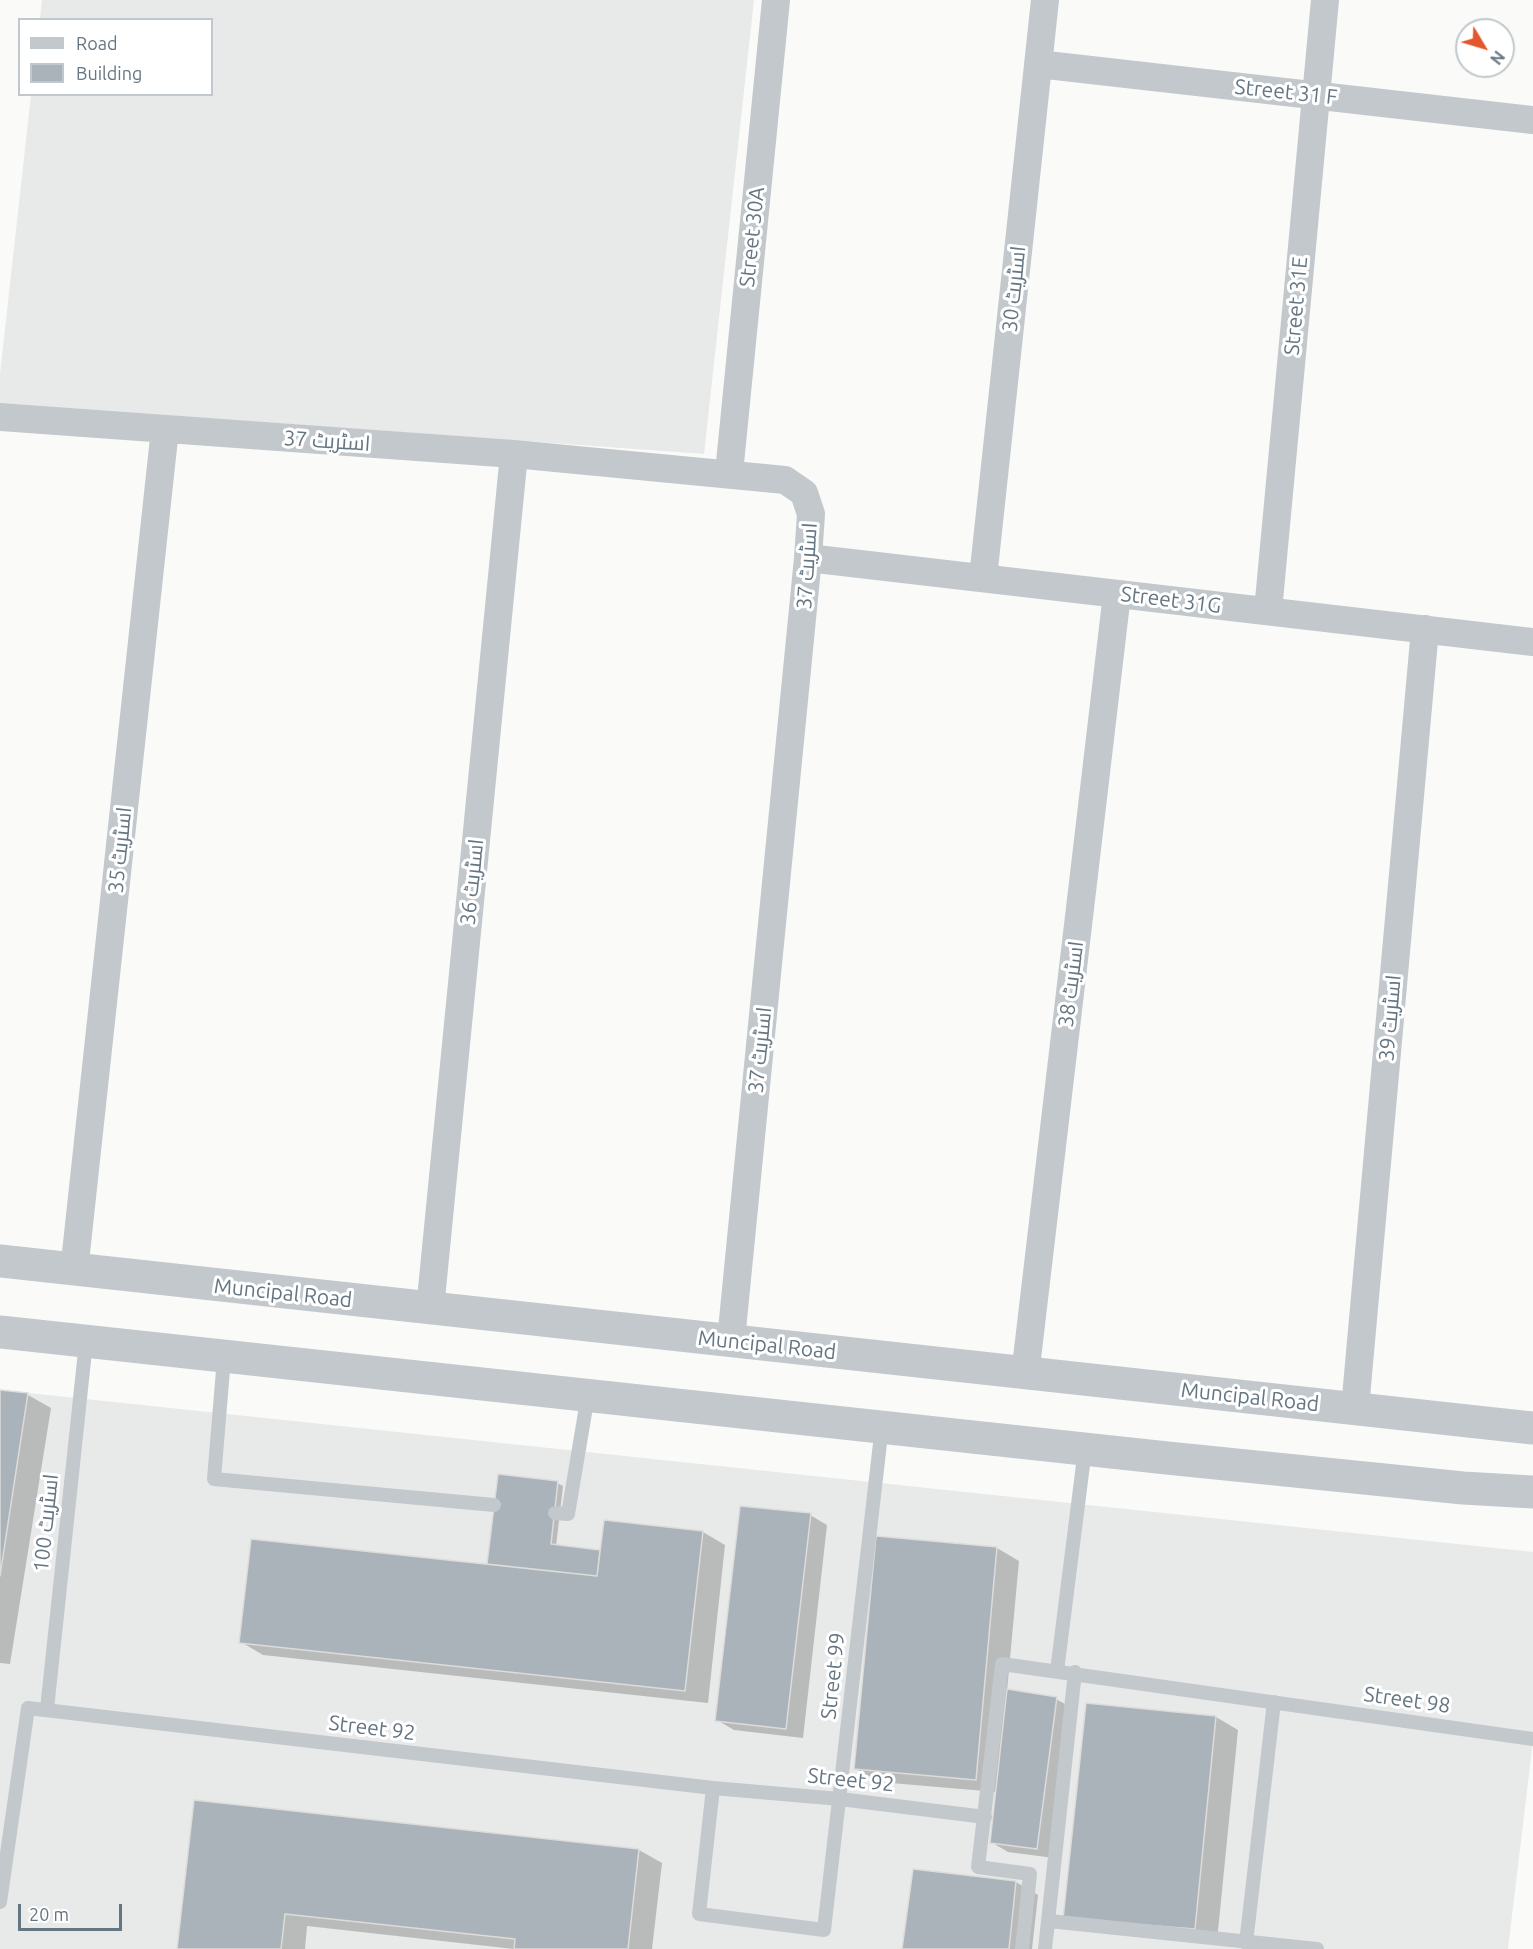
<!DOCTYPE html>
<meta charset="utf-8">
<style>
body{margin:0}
#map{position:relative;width:1533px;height:1949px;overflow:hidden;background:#fafaf8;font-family:Ubuntu,sans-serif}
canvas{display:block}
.legend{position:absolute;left:18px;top:18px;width:195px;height:78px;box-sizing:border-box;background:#fff;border:2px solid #c1c8cd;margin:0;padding:8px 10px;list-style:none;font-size:18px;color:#657683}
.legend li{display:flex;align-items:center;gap:12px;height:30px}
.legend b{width:30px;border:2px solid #c1c8cd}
.north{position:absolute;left:1455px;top:18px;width:60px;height:60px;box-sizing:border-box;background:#fff;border:2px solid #c1c8cd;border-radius:50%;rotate:128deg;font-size:16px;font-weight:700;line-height:24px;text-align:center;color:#657683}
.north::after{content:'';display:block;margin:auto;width:21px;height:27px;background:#e4572e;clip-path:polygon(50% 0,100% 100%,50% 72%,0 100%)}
.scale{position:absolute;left:18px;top:1904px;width:104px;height:27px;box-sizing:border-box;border:3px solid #657683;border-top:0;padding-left:8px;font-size:18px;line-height:21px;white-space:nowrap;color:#657683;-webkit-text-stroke:4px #fff;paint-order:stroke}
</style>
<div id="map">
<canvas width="1533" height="1949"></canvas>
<ul class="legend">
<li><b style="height:8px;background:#c3c8cc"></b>Road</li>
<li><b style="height:16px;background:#aab3b9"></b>Building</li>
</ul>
<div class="north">N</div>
<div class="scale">20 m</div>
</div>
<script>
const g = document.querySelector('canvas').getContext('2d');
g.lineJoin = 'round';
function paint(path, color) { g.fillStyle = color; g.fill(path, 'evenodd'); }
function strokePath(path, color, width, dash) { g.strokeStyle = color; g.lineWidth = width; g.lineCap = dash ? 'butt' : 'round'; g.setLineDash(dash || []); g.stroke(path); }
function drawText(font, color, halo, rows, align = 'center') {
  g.font = font + ' Ubuntu,Cairo,sans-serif'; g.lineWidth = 6; g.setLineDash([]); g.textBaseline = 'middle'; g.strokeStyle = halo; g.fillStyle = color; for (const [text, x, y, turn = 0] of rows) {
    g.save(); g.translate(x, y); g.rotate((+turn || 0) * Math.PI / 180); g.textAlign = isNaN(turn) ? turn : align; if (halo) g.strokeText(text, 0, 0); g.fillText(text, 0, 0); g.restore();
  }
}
paint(new Path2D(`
 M42,0H754L704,454L0,403V374L31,95L212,94V20L40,19Z
 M0,1390L1533,1552V1741L1508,1949H0Z`), '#e8e9e9');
paint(new Path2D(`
 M0,1392L28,1395L51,1408L10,1664L0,1663Z
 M557,1483L563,1486L556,1546L602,1553L703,1532L725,1545L708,1703L263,1655L241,1642L494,1566L489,1563Z
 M810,1515L827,1525L803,1738L734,1730L717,1720Z
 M997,1548L1019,1561L1007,1691L1056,1699L1074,1709L1054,1858L1008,1852L991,1842L997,1792L879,1782L856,1769Z
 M1216,1717L1238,1730L1217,1941L1087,1931Z
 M195,1802L639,1850L662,1863L652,1949H514L307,1926L305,1949H178Z
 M1016,1882L1038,1895L1032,1949H904Z`), '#0003');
const building = new Path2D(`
 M0,1390L28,1393L0,1576Z
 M498,1474L558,1481L551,1544L600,1550L597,1576L487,1564Z
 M740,1506L811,1513L786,1729L715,1721Z
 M604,1520L703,1531L685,1691L239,1643L251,1539L597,1576Z
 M876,1536L997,1547L976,1780L854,1769Z
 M1007,1689L1057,1697L1037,1849L990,1843Z
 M1086,1703L1216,1716L1195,1929L1063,1919Z
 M194,1800L639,1849L628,1949H514L515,1939L285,1914L281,1949H177Z
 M913,1869L1016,1881L1009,1949H902Z`);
paint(building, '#aab3b9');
strokePath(building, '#dcdcda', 1.5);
strokePath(new Path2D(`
 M224,1358L214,1479L494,1505
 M555,1513L568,1514L588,1395
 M1057,1671L1085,1449
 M47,1709L86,1342
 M713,1788L699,1914L824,1930L882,1426
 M0,1902L28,1708L713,1788L840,1799L985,1817
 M1049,1921L1317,1949
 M1246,1943L1274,1702
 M1022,1949L1030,1874L978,1867L1002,1664L1533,1739
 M1045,1949L1075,1672`), '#c3c8cc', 14);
strokePath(new Path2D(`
 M1038,64L1533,120
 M0,417L514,454L785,480L804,493L811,514L808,558L731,1340
 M729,473L776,0
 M808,558L1533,642
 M983,578L1045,0
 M1268,611L1325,0
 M74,1271L165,429
 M430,1309L514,454
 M1025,1375L1117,594
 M1355,1408L1425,629`), '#c3c8cc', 28);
strokePath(new Path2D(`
 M0,1261L1533,1428
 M0,1332L1167,1458L1463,1488L1533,1492`), '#c3c8cc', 33);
drawText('21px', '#657683', '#fff', [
 ["Street 31 F",1286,92,6],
 ["Street 30A",752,237,-84],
 ["اسٹریٹ 30",1014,289,-84],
 ["Street 31E",1296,306,-85],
 ["اسٹریٹ 37",327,441,4],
 ["اسٹریٹ 37",807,566,-86],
 ["Street 31G",1171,600,7],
 ["اسٹریٹ 35",120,850,-84],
 ["اسٹریٹ 36",472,882,-84],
 ["اسٹریٹ 38",1071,984,-83],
 ["اسٹریٹ 39",1390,1018,-85],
 ["اسٹریٹ 37",760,1050,-84],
 ["Muncipal Road",283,1293,6],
 ["Muncipal Road",767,1345,6],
 ["Muncipal Road",1250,1397,6],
 ["اسٹریٹ 100",46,1523,-84],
 ["Street 99",833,1676,-84],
 ["Street 98",1407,1700,8],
 ["Street 92",372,1728,7],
 ["Street 92",851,1780,6]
]);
</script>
